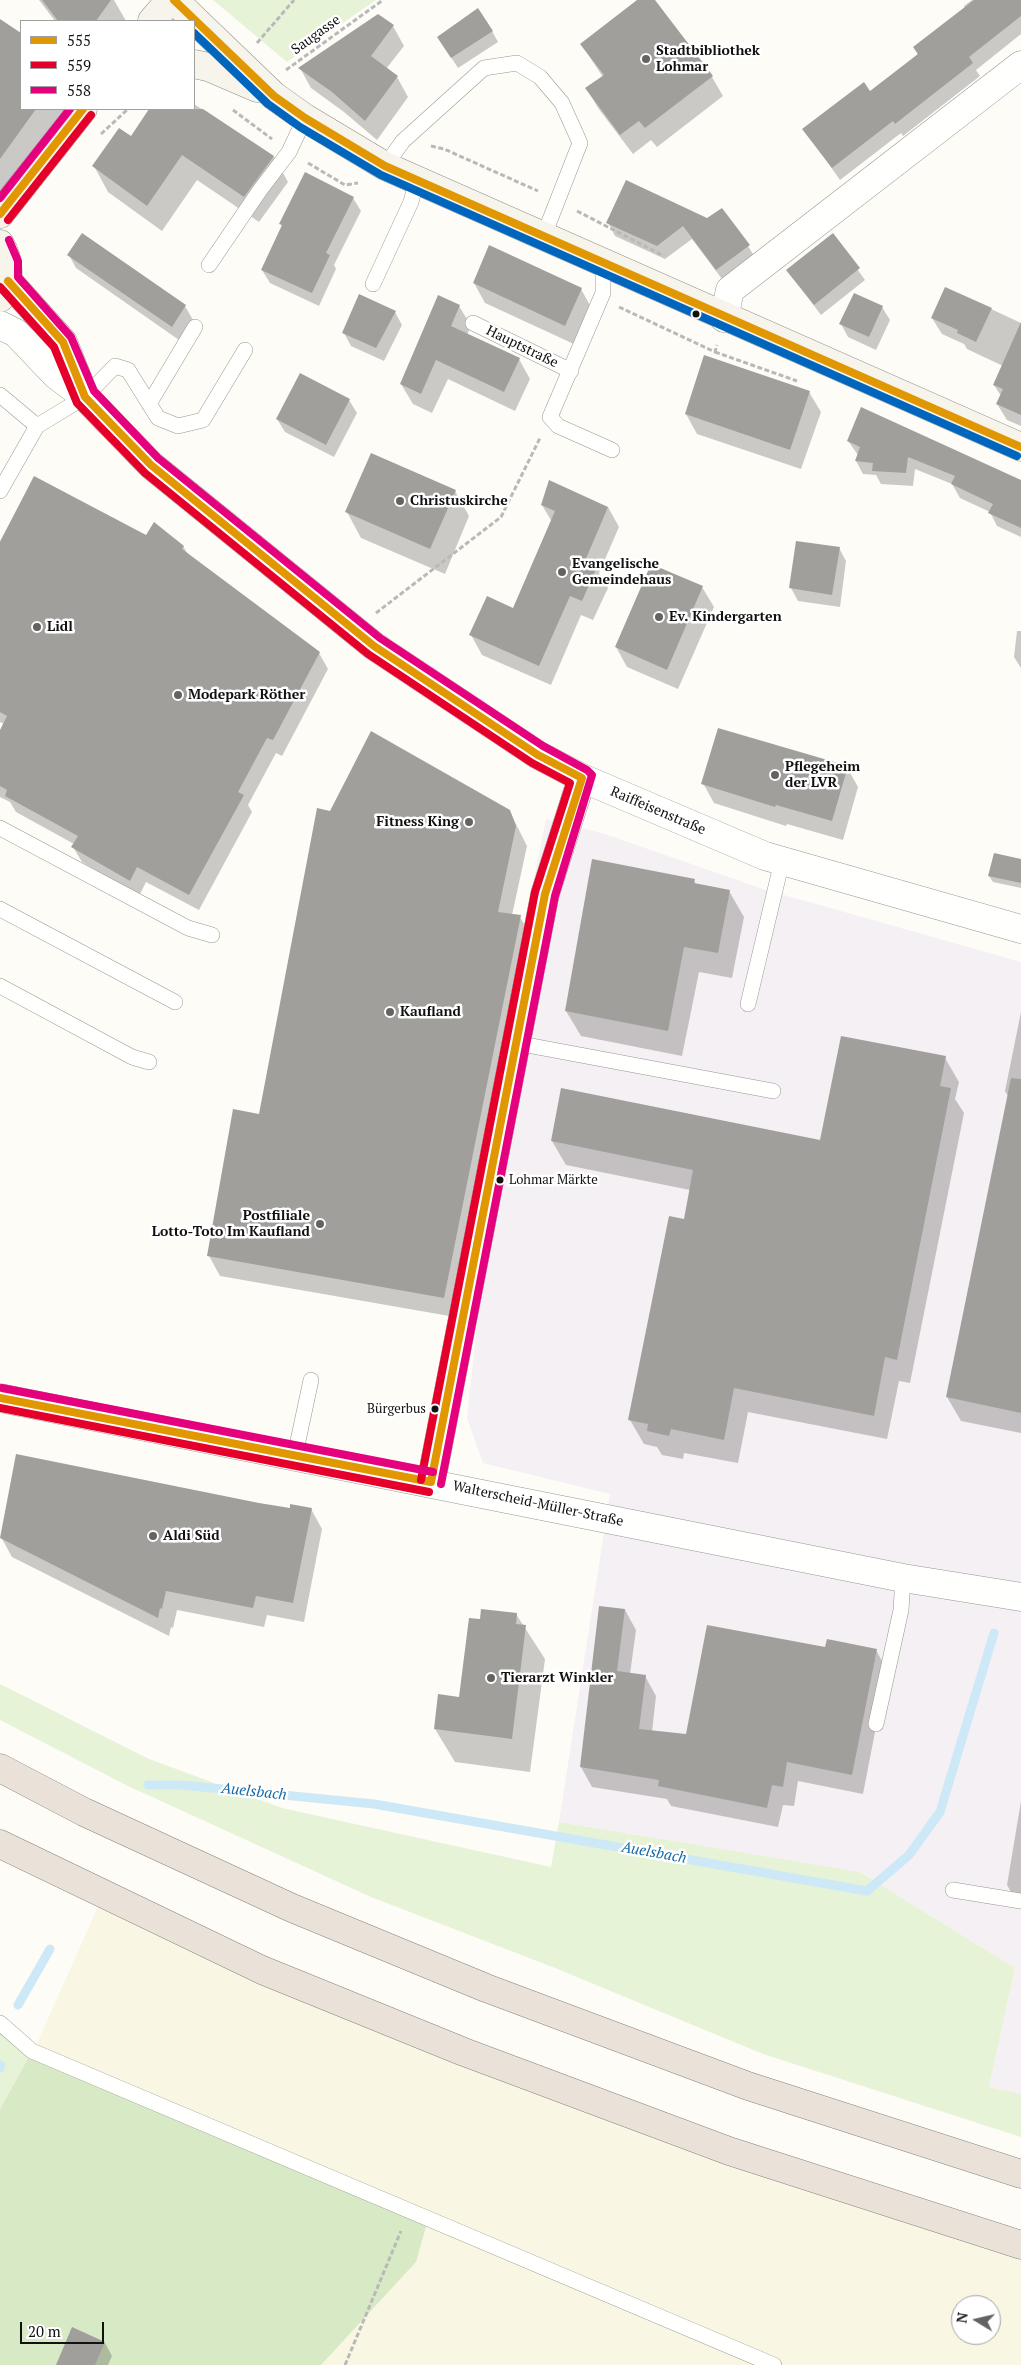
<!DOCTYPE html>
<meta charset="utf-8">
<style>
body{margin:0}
#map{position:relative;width:1021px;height:2365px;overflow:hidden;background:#fdfcf7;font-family:"PT Serif",serif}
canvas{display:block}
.legend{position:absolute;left:20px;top:20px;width:175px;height:90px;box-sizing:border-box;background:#fff;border:1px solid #a0a0a0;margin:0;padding:6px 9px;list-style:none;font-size:15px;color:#111}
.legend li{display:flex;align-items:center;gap:10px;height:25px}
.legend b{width:25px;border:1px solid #a0a0a0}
.north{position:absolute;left:951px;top:2295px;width:50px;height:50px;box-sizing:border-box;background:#fff;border:1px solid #a0a0a0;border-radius:50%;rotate:279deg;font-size:14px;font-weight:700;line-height:20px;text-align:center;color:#111}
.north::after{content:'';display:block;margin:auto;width:18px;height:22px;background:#646362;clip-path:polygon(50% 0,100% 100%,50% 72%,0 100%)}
.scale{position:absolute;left:20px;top:2322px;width:84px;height:22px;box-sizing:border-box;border:2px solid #111;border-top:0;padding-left:6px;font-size:15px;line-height:18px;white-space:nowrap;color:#111;-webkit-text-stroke:4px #fff;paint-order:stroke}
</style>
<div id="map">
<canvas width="1021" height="2365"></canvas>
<ul class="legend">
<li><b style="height:6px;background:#e09702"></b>555</li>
<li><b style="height:6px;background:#e4002b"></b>559</li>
<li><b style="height:6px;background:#e5007d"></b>558</li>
</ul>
<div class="north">N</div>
<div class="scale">20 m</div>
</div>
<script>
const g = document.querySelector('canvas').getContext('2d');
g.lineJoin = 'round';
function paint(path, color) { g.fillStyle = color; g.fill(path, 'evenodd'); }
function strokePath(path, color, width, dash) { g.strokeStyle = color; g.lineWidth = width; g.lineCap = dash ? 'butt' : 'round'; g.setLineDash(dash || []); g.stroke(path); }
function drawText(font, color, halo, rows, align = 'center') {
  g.font = font + ' "PT Serif",serif'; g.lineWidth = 5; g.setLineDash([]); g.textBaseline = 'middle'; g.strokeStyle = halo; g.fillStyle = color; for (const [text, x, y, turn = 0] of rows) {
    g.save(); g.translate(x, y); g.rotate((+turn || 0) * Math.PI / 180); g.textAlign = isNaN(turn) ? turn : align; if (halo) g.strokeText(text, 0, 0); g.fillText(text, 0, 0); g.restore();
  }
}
paint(new Path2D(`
 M546,819L602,833L763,889L1021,962V2094L989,2087L1015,1968L860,1872L559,1822L610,1494L483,1463L467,1418L514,979Z`), '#f5f0f3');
paint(new Path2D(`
 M100,1902L256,1975L1021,2245V2365H321L416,2262L34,2050ZM961,2305H991V2335H961Z`), '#f9f7e4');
paint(new Path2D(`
 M213,0H376L287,62Z
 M0,1684L149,1759L282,1808L551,1867L559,1822L860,1872L1015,1968L989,2087L1021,2094V2137L763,2054L555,1968L371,1897L128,1786L0,1720Z
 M0,2022L32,2051L0,2109Z`), '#e7f3d7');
paint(new Path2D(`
 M32,2051L427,2223L416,2262L321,2365H0V2109Z`), '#d8eac5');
paint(new Path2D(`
 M39,0H114L126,21H55Z
 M639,0H653L712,77L723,96L657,147L651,140L633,154L598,108L587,89L603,77L581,44Z
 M972,0H1021V34L976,70L980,76L903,136L901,133L840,180L804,129L870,92L918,55L914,47L965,8L964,6Z
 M0,20L21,34V109H66L0,201Z
 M393,26L404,46L386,69L397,77L408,97L377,140L344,112L311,88L300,68Z
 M492,31L498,42L458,68L445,48Z
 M194,104L274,157L288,182L259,222L197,180L162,231L108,192L94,166L131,138L151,109H194Z
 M626,181L748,246L756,259L725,283L692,239L665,259L615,236L608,222Z
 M353,198L361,211L334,265L336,269L319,306L270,283L262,270L282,227L281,224Z
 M82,235L185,306L193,320L179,340L76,268L69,255Z
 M833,235L865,280L821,315L788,271Z
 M474,283L581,289L592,309L576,345L485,303Z
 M946,288L1021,323V426L1007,420L997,404L1001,396L994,385L1003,366L967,349L964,344L942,334L932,318Z
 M459,306L471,326L467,335L519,359L530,379L515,411L448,379L432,413L413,404L401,384Z
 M882,307L890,320L876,350L848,337L841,324Z
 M395,312L402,325L384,361L351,346L344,333Z
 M809,392L821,412L801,469L697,434L686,414Z
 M349,400L357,413L334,457L285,432L277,419Z
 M848,441L1021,481V537L997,526L990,512L960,498L952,484L915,469L913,486L881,484L876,475L863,474L856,461L858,455Z
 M34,478L147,537L183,546L189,556L319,653L328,669L282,756L276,753L248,805L252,812L199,910L146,882L139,896L82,862L73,847L74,844L16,812L10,802L0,797V733L4,724L0,722V541Z
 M455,491L469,516L445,574L361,538L347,512Z
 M542,505L608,507L619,527L599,573L608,588L593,620L581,615L551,685L482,655L471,635L514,609L552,522Z
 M839,548L846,561L840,607L798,601L791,588Z
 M702,587L714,607L678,689L627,667L616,647Z
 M1017,631H1021V668L1014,657Z
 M847,767L858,787L843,840L787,824L786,826L714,803L703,783Z
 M509,810L527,846L512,915L520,917L531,936L455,1317L220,1276L209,1256L260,1116L331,812Z
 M1021,860V888L993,882L989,876Z
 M694,880L696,885L729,891L744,917L732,978L699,972L682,1056L581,1036L566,1011Z
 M1021,1012V1433L961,1421L947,1397L1008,1096L1005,1091Z
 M945,1058L959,1082L955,1099L964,1113L910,1383L899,1381L887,1439L748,1412L738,1463L684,1453L683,1459L662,1455L657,1447L644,1444L630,1420L685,1221L690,1190L566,1165L552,1141H821Z
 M311,1509L322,1529L304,1622L267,1615L264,1627L177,1610L173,1628L171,1627L169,1636L12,1557L1,1537Z
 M601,1607L625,1610L636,1630L630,1674L645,1676L656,1696L652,1732L687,1735L826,1649L876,1650L887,1670L863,1794L798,1781L794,1806L783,1805L778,1827L671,1806L667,1799L592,1787L581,1767Z
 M516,1614L545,1659L530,1772L455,1762L435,1729L460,1698L481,1621Z
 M1021,1801V1909L1007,1885Z
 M105,2343L112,2356L108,2365H57Z`), '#0003');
strokePath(new Path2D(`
 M148,1785H182L374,1804L867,1891L909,1855L940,1812L994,1633
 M18,2005L50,1949
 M0,2068L1,2065`), '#cde8f7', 9);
paint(new Path2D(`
 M42,0H111L96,21H58Z
 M637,0H655L713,76L645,128L639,121L620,135L585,88L604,75L580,44Z
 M974,0H1021V16L969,57L973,63L895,124L893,121L832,168L802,129L864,82L870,91L918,54L913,47Z
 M478,8L493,31L451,58L437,37Z
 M378,14L394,25L371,56L398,76L365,121L332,92L298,68Z
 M0,19L21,33V109H36L0,159Z
 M149,109H203L274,156L244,197L182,155L147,206L92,166L119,128L131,136Z
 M305,172L354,197L326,253L330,255L312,293L261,270L282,225L279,224Z
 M626,180L707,218L722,208L750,245L716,270L683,226L657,246L606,223Z
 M82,233L186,305L172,327L67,255Z
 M833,233L860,268L814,305L786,270Z
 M489,245L582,288L565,326L473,283Z
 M945,287L992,308L976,342L957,333L958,330L931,318Z
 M854,293L883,306L869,337L839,324Z
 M359,294L396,311L376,348L342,333Z
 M438,295L460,305L451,326L520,358L504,392L436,360L421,394L400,384Z
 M1021,322V415L996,404L1003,389L993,385Z
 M704,355L810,391L790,450L685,414Z
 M300,373L350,399L326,445L276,419Z
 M861,407L1021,480V528L988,513L993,504L951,484L955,476L908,457L906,473L872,471L873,463L855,461L860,447L847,441Z
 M371,453L456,490L430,549L345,512Z
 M34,476L146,535L154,522L184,546L182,549L320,652L273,740L267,738L238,792L244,795L189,895L137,867L130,881L71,847L78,836L5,796L7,790L0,786V730L7,716L0,712V542Z
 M549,480L608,507L585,561L597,567L582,601L570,596L539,666L469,635L487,596L513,608L555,511L541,505Z
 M796,541L840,547L832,595L789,588Z
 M651,564L703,586L667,670L615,647Z
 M718,728L848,766L832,821L776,805L775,807L701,784Z
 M371,731L510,810L516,826L498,912L521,915L444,1298L207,1256L233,1109L259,1114L317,808L330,811Z
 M994,853L1021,859V883L988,876Z
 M592,859L695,879L694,883L730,890L718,953L684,947L668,1031L565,1011Z
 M841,1036L946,1056L940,1086L951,1088L897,1360L885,1357L874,1416L734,1388L724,1440L671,1429L669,1436L647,1431L648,1424L628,1420L669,1216L684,1219L693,1170L551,1141L561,1088L820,1140Z
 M1011,1078L1021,1079V1413L946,1397Z
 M16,1454L259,1503L290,1508V1504L312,1508L293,1603L256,1596L253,1608L166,1591L162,1609L160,1608L158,1618L0,1538Z
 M599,1606L625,1609L617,1671L646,1675L639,1729L686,1734L707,1625L825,1647L827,1639L877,1649L852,1775L787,1762L783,1787L772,1785L767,1808L658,1786L659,1780L580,1767Z
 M481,1609L517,1613L516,1624L526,1625L512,1739L434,1729L438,1694L459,1697L469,1618L480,1619Z
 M72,2327L105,2342L95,2365H56Z`), '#a19f9c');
const lane = new Path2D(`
 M385,166L403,141L484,68L517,63L540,77L562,103L580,143L544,235
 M603,262V293L550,417L558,426L612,450
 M209,265L260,190L289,152L305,118
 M373,284L411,202L417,180
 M473,323L571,371
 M0,395L37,426L0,491
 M149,404L195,327
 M37,426L85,397L115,366L128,370L158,418L178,426L203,420L245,350
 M0,828L188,928L212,935
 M0,909L175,1002
 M0,986L132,1057L149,1062
 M748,1004L782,861
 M516,1043L773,1091
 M295,1455L311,1380
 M876,1724L901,1610L903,1578
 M953,1890L1021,1901
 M0,2023L32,2051L774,2365`);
const street = new Path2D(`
 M8,281L63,342L85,397
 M724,318L730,290L1021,65
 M0,325L16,333L56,375L85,397L151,465L374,646L538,755L582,778L765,856L1021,929
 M0,1398L903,1578L1021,1597
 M431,1482L545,894L582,778`);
const secondary = new Path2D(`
 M174,0L274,96L305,118L385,166L1021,447
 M152,21L170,0
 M194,64L208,67L257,88
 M0,214L83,109
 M0,244C10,260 11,283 0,298`);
const highway = new Path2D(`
 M0,1768L84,1812L292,1908L486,1988L748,2086L1021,2174
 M0,1844L262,1970L464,2052L729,2151L1021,2245`);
strokePath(lane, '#979795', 16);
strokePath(street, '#979795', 29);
strokePath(secondary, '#8e8d8b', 29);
strokePath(highway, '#858482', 29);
strokePath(new Path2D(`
 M257,43L294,0
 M286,70L383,0
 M233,110L272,139
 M101,134L128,109
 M431,146L444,149L538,191
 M308,163L345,185L358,183
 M577,211L664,256
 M619,307L715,352L717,345
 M715,352L797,381
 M376,613L501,517L540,438
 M345,2365L401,2231`), '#b9b9b8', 3, [5, 2.5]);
strokePath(lane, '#fffffe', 15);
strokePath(street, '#fffffe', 28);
strokePath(secondary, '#f6f4eb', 28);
strokePath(highway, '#eae1d8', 28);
strokePath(new Path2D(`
 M174,0L274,96L305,118L385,166L1021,447
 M0,214L83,109
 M0,1398L431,1482L545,894L582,778L538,755L374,646L151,465L85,397L63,342L8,281`), '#e09702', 8);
strokePath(new Path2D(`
 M8,220L91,115
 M0,287L54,347L77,403L145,473L368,654L532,763L570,783L535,892L421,1480
 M0,1408L429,1492`), '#e4002b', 8);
strokePath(new Path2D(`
 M0,198L70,109
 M9,240L18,261V277L71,337L94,391L158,458L380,638L543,746L587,770L592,775L555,896L441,1484
 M2,1388L433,1472`), '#e5007d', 8);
strokePath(new Path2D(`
 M194,33L268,104L300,127L381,175L1017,456`), '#0065bd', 8);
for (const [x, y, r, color] of [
 [646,59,5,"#646362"],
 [696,314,4.5,"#111"],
 [400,501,5,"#646362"],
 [562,572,5,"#646362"],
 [659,617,5,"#646362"],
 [37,627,5,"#646362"],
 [178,695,5,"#646362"],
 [775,775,5,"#646362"],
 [469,822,5,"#646362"],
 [390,1012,5,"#646362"],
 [500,1180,4.5,"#111"],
 [320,1224,5,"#646362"],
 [435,1409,4.5,"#111"],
 [153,1536,5,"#646362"],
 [491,1678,5,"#646362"]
]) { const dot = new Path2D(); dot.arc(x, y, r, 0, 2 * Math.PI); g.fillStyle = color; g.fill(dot); strokePath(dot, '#fff', 2); }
drawText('13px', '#111', '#fff', [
 ["Lohmar Märkte",509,1180],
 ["Bürgerbus",426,1409,"right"]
], 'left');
drawText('14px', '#111', '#fff', [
 ["Saugasse",316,35,-36],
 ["Hauptstraße",522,347,26],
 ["Raiffeisenstraße",658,811,23],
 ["Walterscheid-Müller-Straße",538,1504,12]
]);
drawText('bold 14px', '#111', '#fff', [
 ["Stadtbibliothek",656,51],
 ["Lohmar",656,67],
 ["Christuskirche",410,501],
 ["Evangelische",572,564],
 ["Gemeindehaus",572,580],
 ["Ev. Kindergarten",669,617],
 ["Lidl",47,627],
 ["Modepark Röther",188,695],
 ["Pflegeheim",785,767],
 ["der LVR",785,783],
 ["Fitness King",459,822,"right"],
 ["Kaufland",400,1012],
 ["Postfiliale",310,1216,"right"],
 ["Lotto-Toto Im Kaufland",310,1232,"right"],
 ["Aldi Süd",163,1536],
 ["Tierarzt Winkler",501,1678]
], 'left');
drawText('italic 15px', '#1768a6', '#fff', [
 ["Auelsbach",254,1792,6],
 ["Auelsbach",654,1853,10]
]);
</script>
